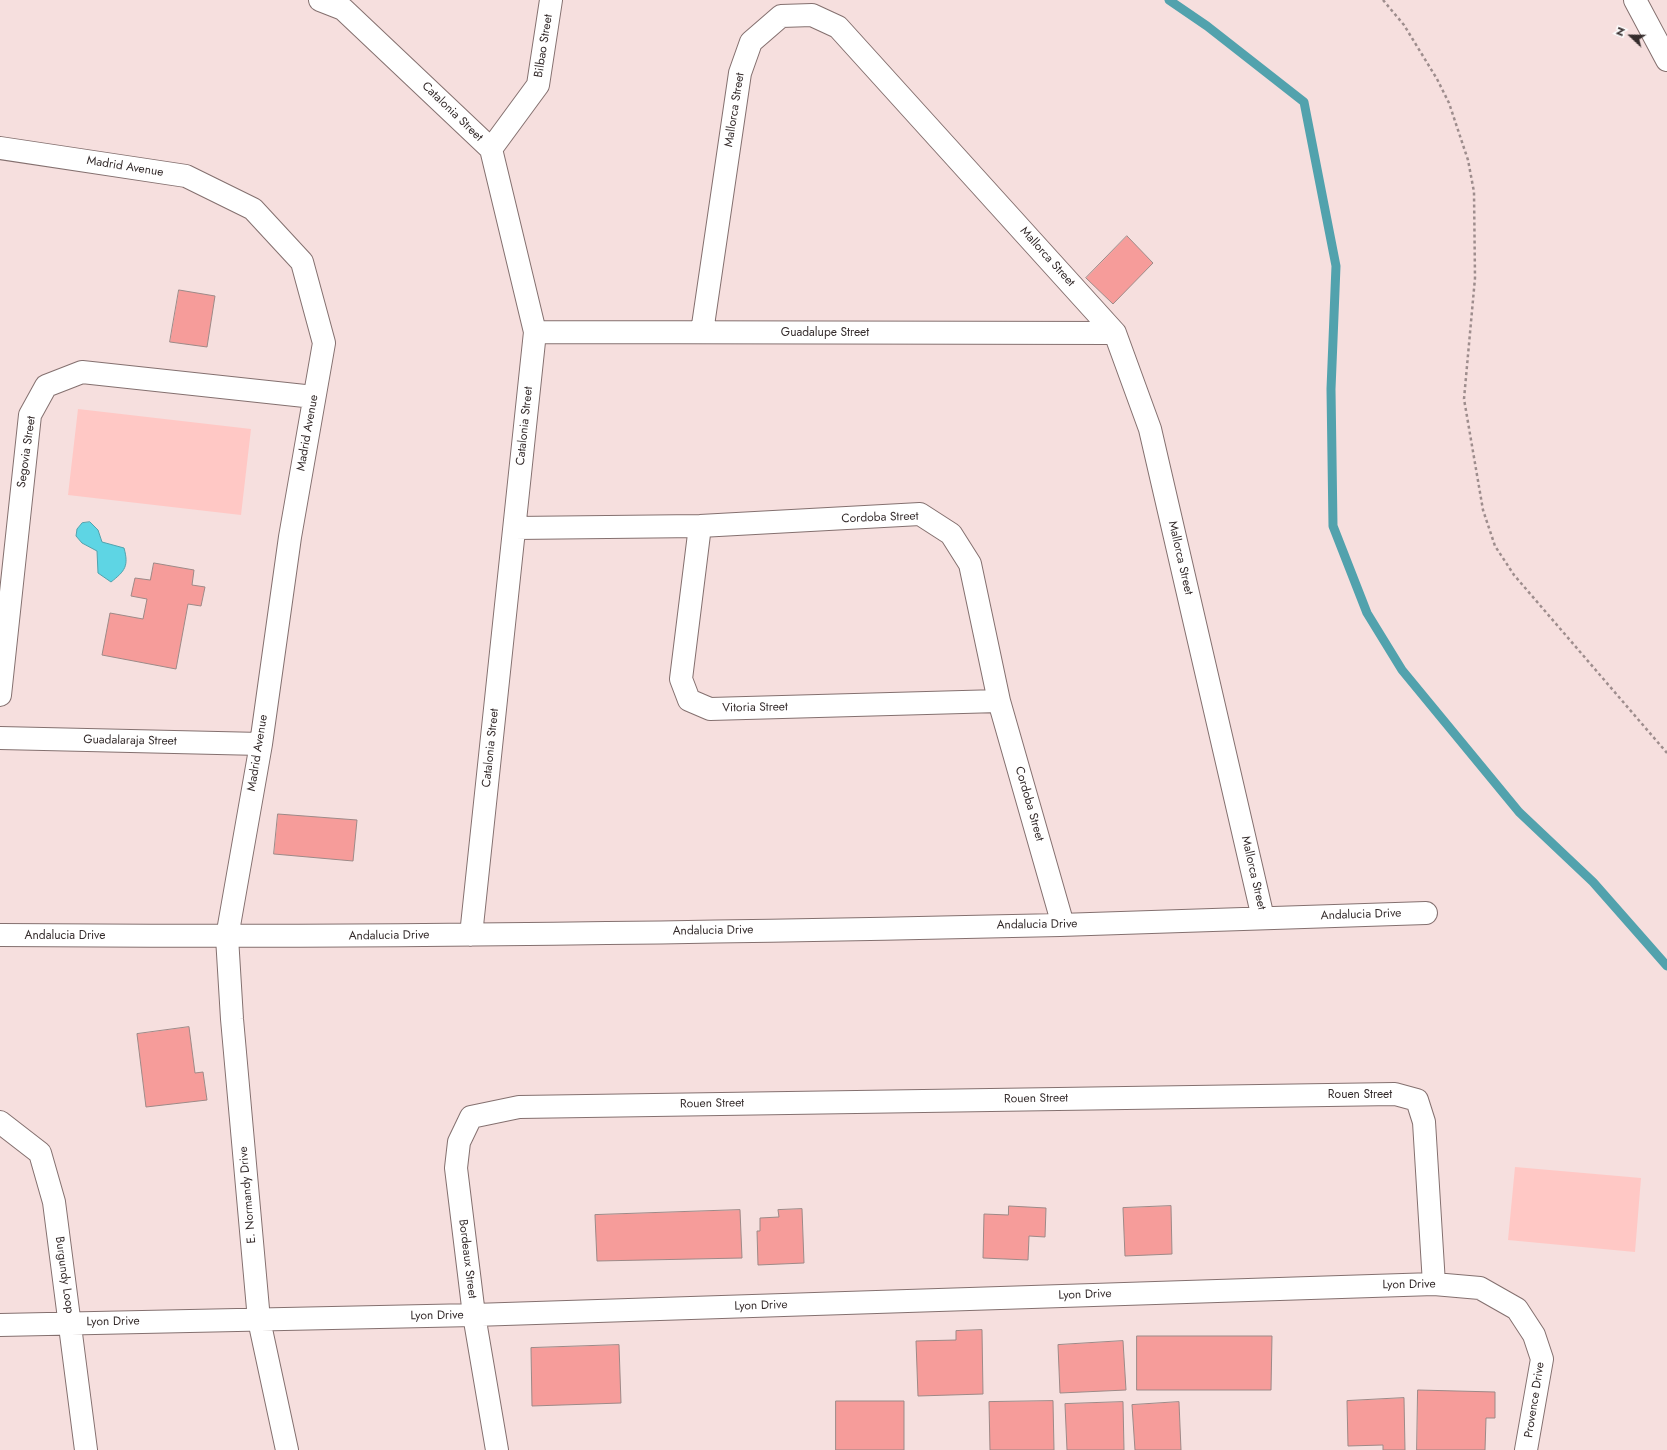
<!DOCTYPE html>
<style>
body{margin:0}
#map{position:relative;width:1667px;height:1450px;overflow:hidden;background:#f6dfde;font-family:Jost,sans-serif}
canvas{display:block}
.north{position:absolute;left:1611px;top:16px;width:40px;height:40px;-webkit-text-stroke:3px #fff;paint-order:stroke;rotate:292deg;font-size:11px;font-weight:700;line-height:16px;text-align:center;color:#352c2c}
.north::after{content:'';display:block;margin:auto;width:14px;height:18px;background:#352c2c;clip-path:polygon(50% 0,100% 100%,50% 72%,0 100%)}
</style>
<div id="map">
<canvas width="1667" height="1450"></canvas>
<div class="north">N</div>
</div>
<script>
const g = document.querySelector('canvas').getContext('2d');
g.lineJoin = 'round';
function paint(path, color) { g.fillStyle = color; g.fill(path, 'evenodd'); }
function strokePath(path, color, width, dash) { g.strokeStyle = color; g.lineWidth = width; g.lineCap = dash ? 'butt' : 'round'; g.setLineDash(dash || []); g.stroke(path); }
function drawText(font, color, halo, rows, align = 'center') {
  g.font = font + ' Jost,sans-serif'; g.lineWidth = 4; g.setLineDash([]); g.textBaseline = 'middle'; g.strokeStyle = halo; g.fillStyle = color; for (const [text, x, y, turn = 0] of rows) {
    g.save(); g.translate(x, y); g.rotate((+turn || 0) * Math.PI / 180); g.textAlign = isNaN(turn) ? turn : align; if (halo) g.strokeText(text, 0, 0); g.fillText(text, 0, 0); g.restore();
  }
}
paint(new Path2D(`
 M78,409L251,429L241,515L68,495Z
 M1515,1167L1641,1178L1635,1252L1508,1240Z`), '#ffc8c5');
const water = new Path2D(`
 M90,522L98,530L102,542L124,548C129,566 125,571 111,582L98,573L97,551L82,543L76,536L77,529L82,523Z`);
paint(water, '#5ed5e4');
strokePath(water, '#52a2ad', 1);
strokePath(new Path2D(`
 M1169,0L1207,26L1304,102L1336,266L1331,389L1333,526L1367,613L1402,670L1519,812L1593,882L1667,966`), '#52a2ad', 9);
const building = new Path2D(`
 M1127,236L1153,263L1113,304L1086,278Z
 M179,290L215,296L207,347L170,342Z
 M154,563L194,570L192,585L205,587L201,606L188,604L176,669L102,655L110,613L143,619L147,599L131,596L135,578L150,580Z
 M278,814L357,820L353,861L274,854Z
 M189,1027L195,1073L203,1072L207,1100L146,1107L137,1034Z
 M1009,1206L1046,1208L1045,1237L1029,1236L1028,1260L983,1258L984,1214L1008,1215Z
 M1171,1206L1172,1254L1125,1256L1123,1208Z
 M802,1209L804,1263L758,1265L757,1231H760V1218L779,1217L778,1210Z
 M740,1210L742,1258L597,1261L595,1215Z
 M982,1330L983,1394L918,1396L916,1341L956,1340V1331Z
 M1137,1336H1272L1271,1390H1137Z
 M1123,1341L1126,1390L1060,1393L1058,1345Z
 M619,1345L621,1403L532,1406L531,1348Z
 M1418,1390L1495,1392V1418H1486L1485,1450H1417Z
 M1404,1398L1405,1450H1383V1445L1348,1446L1347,1401Z
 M836,1401H904V1450H836Z
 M1053,1401L1054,1450H990L989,1402Z
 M1123,1402L1124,1450H1067L1065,1404Z
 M1179,1402L1181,1450H1135L1132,1405Z`);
paint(building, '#f69c9a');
strokePath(building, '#9d8987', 1);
const minor = new Path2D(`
 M320,0L343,9L491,149L535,332L471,935
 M0,148L186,176L253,209L302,262L324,343L290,537L261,744L227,937L232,1019L259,1320L287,1450
 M491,149L538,85L551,0
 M535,332L1115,333
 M702,332L740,73L751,42L781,16L812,15L838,27L1115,333L1150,429L1263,918
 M700,526L681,679L689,700L710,709L999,701
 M515,528L700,526L920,514L951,534L970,564L999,701L1063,925
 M0,695L30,415L46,386L82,372L314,397
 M0,738L261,744
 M0,935C353,938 707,933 1060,925C1182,922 1304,916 1426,913
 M0,1122L40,1153L54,1202L86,1450
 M0,1325L474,1315L1434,1284L1480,1288L1517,1309L1534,1335L1542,1359L1526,1450
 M497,1450L474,1315L456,1168L459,1142L471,1117L519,1107L1395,1094L1417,1100L1424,1122L1434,1284`);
const highway = new Path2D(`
 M1635,0L1667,60`);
strokePath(minor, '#84706f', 24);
strokePath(highway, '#84706f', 24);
strokePath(new Path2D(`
 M1383,0L1404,25L1437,79L1449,103L1468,160L1474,192L1475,278L1464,399L1483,510L1495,546L1514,575L1667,753`), '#9e8d8d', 2.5, [3, 3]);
strokePath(minor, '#fff', 22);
strokePath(highway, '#fff', 22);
drawText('12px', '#352c2c', '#fff', [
 ["Bilbao Street",544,46,-81],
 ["Mallorca Street",735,110,-81],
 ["Catalonia Street",452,112,44],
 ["Madrid Avenue",125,167,9],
 ["Mallorca Street",1047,257,48],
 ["Guadalupe Street",825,333],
 ["Catalonia Street",525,426,-84],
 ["Madrid Avenue",308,433,-80],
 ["Segovia Street",27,452,-82],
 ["Cordoba Street",880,518,-2],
 ["Mallorca Street",1180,558,77],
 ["Vitoria Street",755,708,-1],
 ["Guadalaraja Street",130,741,1],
 ["Catalonia Street",491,748,-84],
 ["Madrid Avenue",258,753,-81],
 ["Cordoba Street",1029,804,74],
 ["Mallorca Street",1253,873,77],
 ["Andalucia Drive",1361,915,-2],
 ["Andalucia Drive",1037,925,-1],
 ["Andalucia Drive",713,931,-1],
 ["Andalucia Drive",65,936],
 ["Andalucia Drive",389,936,-1],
 ["Rouen Street",1360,1095],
 ["Rouen Street",1036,1099,-1],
 ["Rouen Street",712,1104,-1],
 ["E. Normandy Drive",248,1195,-95],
 ["Bordeaux Street",467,1259,83],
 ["Burgundy Loop",64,1275,82],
 ["Lyon Drive",1409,1285,-1],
 ["Lyon Drive",1085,1295,-2],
 ["Lyon Drive",761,1306,-2],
 ["Lyon Drive",437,1316,-1],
 ["Lyon Drive",113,1322,-1],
 ["Provence Drive",1535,1400,-81]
]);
</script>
